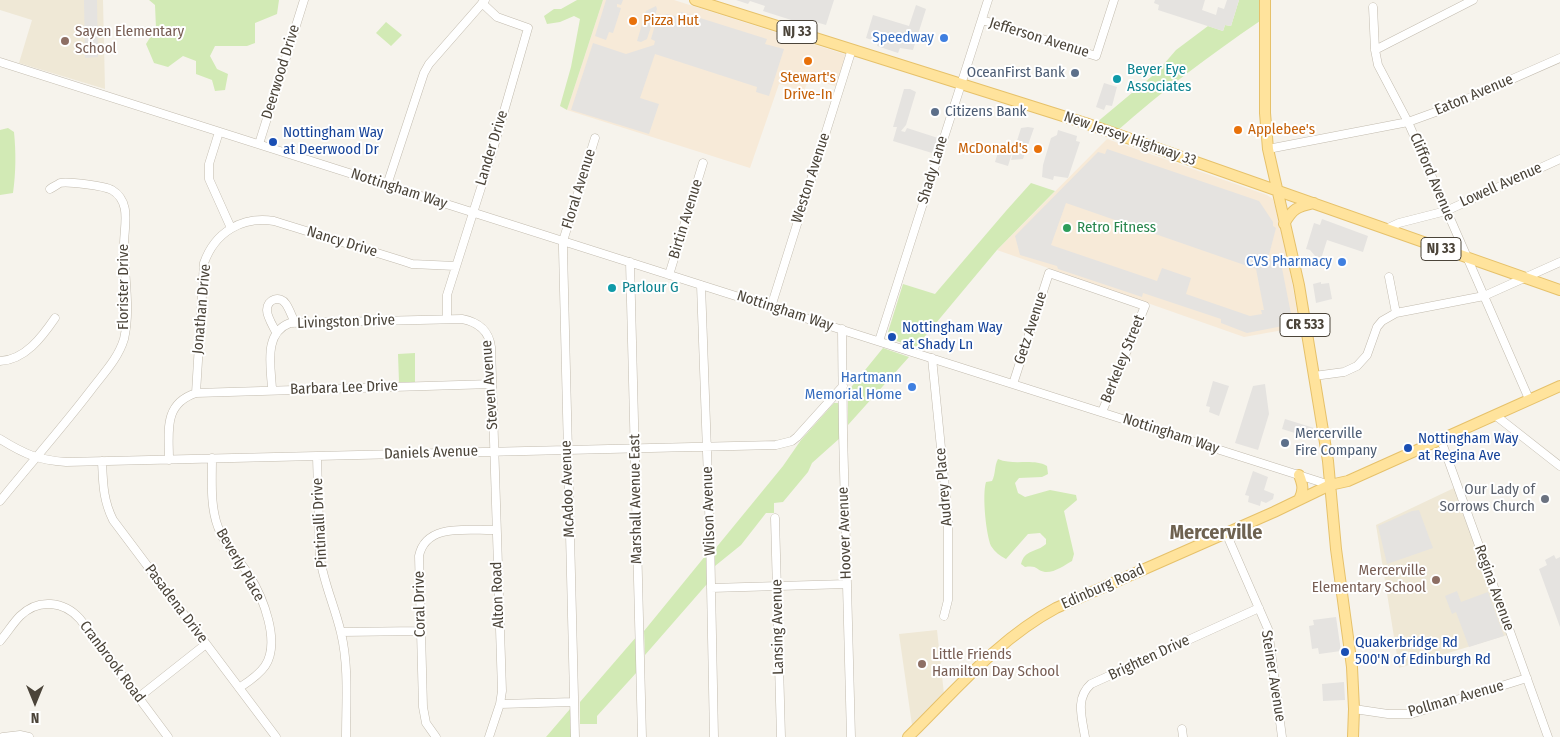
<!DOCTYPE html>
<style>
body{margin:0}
#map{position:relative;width:1560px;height:737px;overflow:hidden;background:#f6f3ec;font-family:"Fira Sans Condensed",sans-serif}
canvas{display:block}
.north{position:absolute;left:10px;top:677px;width:50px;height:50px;-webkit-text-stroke:4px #fff;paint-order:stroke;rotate:180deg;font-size:14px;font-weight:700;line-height:20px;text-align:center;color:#4b4439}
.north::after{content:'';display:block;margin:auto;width:18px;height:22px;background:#4b4439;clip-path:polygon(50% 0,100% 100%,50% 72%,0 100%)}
</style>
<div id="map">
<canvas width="1560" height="737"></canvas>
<div class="north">N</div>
</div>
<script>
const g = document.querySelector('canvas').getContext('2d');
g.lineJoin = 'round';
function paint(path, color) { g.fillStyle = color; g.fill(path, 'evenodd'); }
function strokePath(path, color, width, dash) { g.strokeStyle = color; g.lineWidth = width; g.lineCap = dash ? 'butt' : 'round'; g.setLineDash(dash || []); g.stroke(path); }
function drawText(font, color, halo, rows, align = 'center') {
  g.font = font + ' "Fira Sans Condensed",sans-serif'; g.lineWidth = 4; g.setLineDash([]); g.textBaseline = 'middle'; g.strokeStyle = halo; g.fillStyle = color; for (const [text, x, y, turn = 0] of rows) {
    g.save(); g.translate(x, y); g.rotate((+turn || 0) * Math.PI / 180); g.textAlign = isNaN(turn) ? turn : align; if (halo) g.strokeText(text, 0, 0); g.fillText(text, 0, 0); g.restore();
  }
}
paint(new Path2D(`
 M603,0H674L844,54L847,56L838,87L809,78L804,91L779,84L750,168L567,110Z
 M1107,139L1267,195L1273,199L1286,249L1300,327L1244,337L997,250Z`), '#f7ead8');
paint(new Path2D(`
 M0,0H103L105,89L19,63L32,20L0,10Z
 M1454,488L1507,635L1399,668L1376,525Z
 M937,630L944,694L912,725L899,634Z`), '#efe8d6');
paint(new Path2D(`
 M149,0H279L277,14L255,23V43L247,46H215L210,56L217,69L228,74L225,90L215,91L212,80L196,74V61L183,56L168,67L154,63L146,44L156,28L155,5Z
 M577,0H603L567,110L560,106L571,67L580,19L574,16L560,22L547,24L544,16L554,9H561Z
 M1239,0H1260V21C1210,55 1162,91 1117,131L1096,123L1157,72L1176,50L1208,26L1223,31L1225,25L1231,26Z
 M386,22L402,35L391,46L376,33Z
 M8,128L14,132C16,152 16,172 13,193L0,195V130Z
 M1031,183L1055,191L997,250L916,347L890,339L888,336V332L903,284L935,294C967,257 998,219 1031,183Z
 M883,348L909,357L848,425V391Z
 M415,353V382H399L398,354Z
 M834,403H838L839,405L840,438L812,463L808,472L783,502L774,503V513H766L741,545L715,566V549L783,466L801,440Z
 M998,459C1014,466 1033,458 1047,466L1048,474L1042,477L1019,478L1015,483L1018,493L1025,497L1050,490L1076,495L1077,500L1064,511L1074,554L1072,561C1065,565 1054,573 1045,572C1035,570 1038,565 1025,567L1021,564C1025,549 1036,553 1046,544V539L1040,533L1028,534L1006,559C1000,556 995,552 991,546C986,534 982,495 986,482L992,481C996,474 994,466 998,459Z
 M706,555L707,584L645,655L644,631Z
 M637,636V672L597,716V724H580V702Z
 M570,709L571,737H546Z`), '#d2eab5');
paint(new Path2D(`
 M84,0H97L98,57L85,58Z
 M606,0H623L621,5L617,4V7L621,8L613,33L609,32L606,40L595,36Z
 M736,0H834L826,25L809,20L807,25L763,11L765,6L750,1L748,4Z
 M1155,0H1205L1202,10L1216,15L1218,7L1224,9L1227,0H1239L1231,26L1225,25L1223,31L1158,10L1159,5L1154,3Z
 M916,5L926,9L913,50L900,48L898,53L877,46L878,42L866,38L873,15L909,26Z
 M656,6L657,9L647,39L641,42L637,41L646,11Z
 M681,12L767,39L765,44L784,49L769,96L756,92L757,87L655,54L640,98L659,104L649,134L571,110L593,43L626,54L654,45L655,41L651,39L658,15L664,17L666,14L679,17Z
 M1104,83L1117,87L1112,106L1106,105L1104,110L1096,107Z
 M904,89H910L916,92L906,125L901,131L905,132L907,128L938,138L932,153L893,141L897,127H893Z
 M1028,127L1034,128L1023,159L1011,160L1021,128Z
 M1058,130L1077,136L1076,141L1080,142L1068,178L1054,176L1053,180L1042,177L1043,165L1051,138L1057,135Z
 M1001,143L1014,147L1008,166L995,162Z
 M1107,149L1259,201L1273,222V226L1276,228L1269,255L1264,256V261L1280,258L1293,324L1247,333L1221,323V319L1143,293L1142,297L1058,269L1057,266L1020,255L1015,236L1098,152L1105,154ZM1066,203L1256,269L1264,310H1261L1262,314L1250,316L1186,294L1191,278L1162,268L1157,281L1051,245Z
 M1322,219L1368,236L1363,252L1327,240L1321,259L1316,257L1310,250L1306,249L1314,223L1320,225Z
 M1321,282V284L1329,283L1332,299L1316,303L1313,284Z
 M1213,381L1229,386L1219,416L1209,412L1210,407L1206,406Z
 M1265,384L1269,414L1258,450L1235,443L1253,386Z
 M1285,419L1314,428L1311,438L1282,429Z
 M1253,471L1268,477L1264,490L1274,494L1273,499L1266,503L1261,501L1260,506L1248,502L1249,496L1245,495Z
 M1419,510L1433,548L1387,564L1378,526L1412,511Z
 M1554,555L1556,559L1560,557V627L1539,569L1547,565L1545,560Z
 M1457,591L1461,602L1488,592L1504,636L1469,647L1456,612L1452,614L1445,596Z
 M1336,617L1341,651L1319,654L1318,648L1312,649L1309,626L1314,625L1313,620Z
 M1344,682L1345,700L1323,701L1322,684Z`), '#e5e3e0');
const minor = new Path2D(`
 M1373,7L1375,50L1378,65L1408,122L1529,399
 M982,20L1096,56L1114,0
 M1375,50L1473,0
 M0,62L1330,485
 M219,132L209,164V179L231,228
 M259,144L304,0
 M1268,149L1408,122L1444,109L1560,58
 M387,185L424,73L429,64L485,0
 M1386,229L1399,223L1446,211L1560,159
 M630,262L642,737
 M669,275L703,163
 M1389,277L1396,313
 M701,285L710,535L714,737
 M771,307L852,49
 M447,319V295L492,153L528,28L497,17L482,3
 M842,329L843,432L851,737
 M276,332C273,326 267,317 267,310C267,299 280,295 286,304C290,310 292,317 295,323
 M879,341L988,0
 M932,358L948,518V600L944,616
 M0,361C25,360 42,337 55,318
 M1314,376L1344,372L1357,366L1367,355L1377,327L1382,321L1396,313L1484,296L1560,262
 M1013,384L1049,273L1145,306L1102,412
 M272,389C271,367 263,333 290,323L462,319C478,322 489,331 491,347L502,691L500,704L489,737
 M196,393L204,263C215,232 242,216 274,221L403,261L412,264L455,266
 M1495,415L1560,466
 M0,439C24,454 38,460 66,462L776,445L792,441L797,437L843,386
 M1441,440L1548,737
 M317,457L320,558C324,584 335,607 341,633C349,666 346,703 346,737
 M212,458C212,481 210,506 218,527C224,545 239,559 249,575C263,597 281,642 265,666C258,676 248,682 239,688
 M169,460C169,431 163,404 196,393L492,384
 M102,461C103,483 103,500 113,520L276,737
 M0,501C30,464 62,428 91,390C103,374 118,359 124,339C131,309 124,276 124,245C124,226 132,202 112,190C105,186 67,181 60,183C57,185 53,187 50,189
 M775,518L781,737
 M1226,533L1268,629L1282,737
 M711,588L847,584
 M341,632L421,631
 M0,641C7,633 13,623 20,616C38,598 64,601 80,619L168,737
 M139,697L206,644
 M500,704L574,702
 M1354,709L1388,714H1411L1527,678
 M1182,729L1183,737
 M3,737L20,735L29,737
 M436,737L426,723L423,707L419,556C426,522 470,531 496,530
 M575,737L563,249V241L595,138
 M1085,737C1082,718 1075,698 1091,684L1259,608`);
const major = new Path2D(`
 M695,0L1085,123L1560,290
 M1265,0V113L1268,149L1299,285L1328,461L1336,549L1352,667L1354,709L1353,737
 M1284,224C1293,208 1297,207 1314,203
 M1299,475C1303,485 1304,490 1299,500
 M908,737C955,691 998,639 1056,608L1274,512L1330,485L1348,481L1560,386`);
strokePath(minor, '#c2bbae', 9);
strokePath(major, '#e6c16a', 12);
strokePath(minor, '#fff', 8);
strokePath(major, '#ffe39c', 10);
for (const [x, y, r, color] of [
 [633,21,5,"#e8710a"],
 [944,38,5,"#3f7fe0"],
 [65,41,5,"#8d6e63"],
 [808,61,5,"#e8710a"],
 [1075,73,5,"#5c6f8a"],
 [1117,79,5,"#0f9aa8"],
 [935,112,5,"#5c6f8a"],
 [1238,130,5,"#e8710a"],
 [273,142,5,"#1a4fb4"],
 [1038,149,5,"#e8710a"],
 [1067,228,5,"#2e9e5b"],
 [1342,262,5,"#3f7fe0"],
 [612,288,5,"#0f9aa8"],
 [892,337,5,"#1a4fb4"],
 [912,387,5,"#3f7fe0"],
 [1285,443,5,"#5c6f8a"],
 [1408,448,5,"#1a4fb4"],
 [1545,499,5,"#6b7280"],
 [1436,580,5,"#8d6e63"],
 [1345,652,5,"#1a4fb4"],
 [922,664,5,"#8d6e63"]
]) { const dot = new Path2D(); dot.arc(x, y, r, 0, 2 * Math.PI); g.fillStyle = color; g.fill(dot); strokePath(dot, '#fff', 2); }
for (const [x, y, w] of [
 [797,32,40],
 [1441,249,40],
 [1305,325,50]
]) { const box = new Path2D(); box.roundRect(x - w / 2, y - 11.5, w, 23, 4); g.fillStyle = '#fff'; g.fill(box); strokePath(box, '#4b4439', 1); }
drawText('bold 14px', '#4b4439', null, [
 ["NJ 33",797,32],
 ["NJ 33",1441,249],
 ["CR 533",1305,325]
]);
drawText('15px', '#c56008', '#fff', [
 ["Pizza Hut",643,21],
 ["Stewart's",808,78,"center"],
 ["Drive-In",808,95,"center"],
 ["Applebee's",1248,130],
 ["McDonald's",1028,149,"right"]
], 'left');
drawText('15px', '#785e54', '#fff', [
 ["Sayen Elementary",75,32],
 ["School",75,49],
 ["Mercerville",1426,571,"right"],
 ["Elementary School",1426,588,"right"],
 ["Little Friends",932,655],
 ["Hamilton Day School",932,672]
], 'left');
drawText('15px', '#366cbe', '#fff', [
 ["Speedway",934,38],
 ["CVS Pharmacy",1332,262],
 ["Hartmann",902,378],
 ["Memorial Home",902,395]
], 'right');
drawText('15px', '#4b4439', '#fff', [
 ["Jefferson Avenue",1039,38,17],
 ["Deerwood Drive",281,72,-73],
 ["Eaton Avenue",1474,95,-23],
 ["New Jersey Highway 33",1130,139,19],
 ["Lander Drive",492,148,-73],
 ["Shady Lane",933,170,-73],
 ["Clifford Avenue",1432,177,67],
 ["Weston Avenue",811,178,-72],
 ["Lowell Avenue",1501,185,-24],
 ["Nottingham Way",399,189,18],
 ["Floral Avenue",579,189,-73],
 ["Birtin Avenue",686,219,-73],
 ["Nancy Drive",342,242,17],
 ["Florister Drive",124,287,-90],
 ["Jonathan Drive",202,309,-85],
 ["Nottingham Way",785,311,18],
 ["Livingston Drive",346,322,-2],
 ["Getz Avenue",1031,328,-72],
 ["Berkeley Street",1123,359,-68],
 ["Steven Avenue",490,385,-94],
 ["Barbara Lee Drive",344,388,-2],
 ["Nottingham Way",1171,434,18],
 ["Daniels Avenue",431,453,-2],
 ["Audrey Place",944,487,-95],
 ["McAdoo Avenue",568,489,-92],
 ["Marshall Avenue East",636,499,-91],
 ["Wilson Avenue",709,511,-92],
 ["Pintinalli Drive",320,523,-93],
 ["Hoover Avenue",845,533,-92],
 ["Beverly Place",240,565,60],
 ["Edinburg Road",1103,587,-24],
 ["Regina Avenue",1494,588,70],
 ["Alton Road",498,595,-92],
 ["Pasadena Drive",176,604,53],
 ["Coral Drive",420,604,-91],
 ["Lansing Avenue",778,627,-91],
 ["Brighten Drive",1149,658,-25],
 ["Cranbrook Road",112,662,53],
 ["Steiner Avenue",1273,676,81],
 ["Pollman Avenue",1456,699,-16]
]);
drawText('15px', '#0d838f', '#fff', [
 ["Beyer Eye",1127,70],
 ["Associates",1127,87],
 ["Parlour G",622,288]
], 'left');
drawText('15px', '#4e5e75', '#fff', [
 ["OceanFirst Bank",1065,73,"right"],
 ["Citizens Bank",945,112],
 ["Mercerville",1295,434],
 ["Fire Company",1295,451]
], 'left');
drawText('15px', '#164399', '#fff', [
 ["Nottingham Way",283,133],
 ["at Deerwood Dr",283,150],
 ["Nottingham Way",902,328],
 ["at Shady Ln",902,345],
 ["Nottingham Way",1418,439],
 ["at Regina Ave",1418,456],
 ["Quakerbridge Rd",1355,643],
 ["500'N of Edinburgh Rd",1355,660]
], 'left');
drawText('15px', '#27864d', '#fff', [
 ["Retro Fitness",1077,228]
], 'left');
drawText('15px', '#5b616d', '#fff', [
 ["Our Lady of",1535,490],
 ["Sorrows Church",1535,507]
], 'right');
drawText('bold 20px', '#6e6250', '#fff', [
 ["Mercerville",1216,533]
]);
</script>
